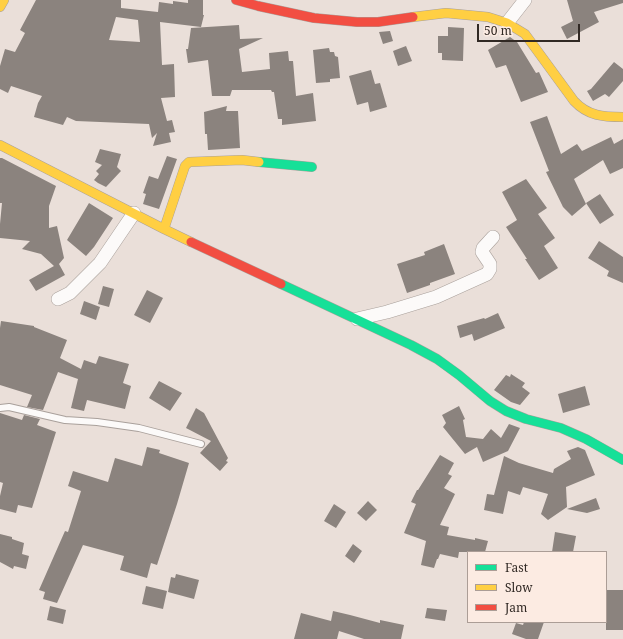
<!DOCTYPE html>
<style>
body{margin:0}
#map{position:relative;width:623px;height:639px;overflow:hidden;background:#eadfd9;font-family:"Noto Serif",serif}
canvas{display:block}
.legend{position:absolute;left:467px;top:551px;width:140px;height:72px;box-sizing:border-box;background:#fcebe2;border:1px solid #ab9d96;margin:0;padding:5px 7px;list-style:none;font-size:12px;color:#312924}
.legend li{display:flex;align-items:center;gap:8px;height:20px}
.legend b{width:20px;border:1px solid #ab9d96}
.scale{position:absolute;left:477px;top:24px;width:103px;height:18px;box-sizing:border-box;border:2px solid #312924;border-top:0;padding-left:5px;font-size:12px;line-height:14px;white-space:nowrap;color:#312924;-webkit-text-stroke:3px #fcebe2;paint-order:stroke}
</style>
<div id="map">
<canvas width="623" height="639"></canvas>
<ul class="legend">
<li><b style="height:5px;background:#16e098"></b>Fast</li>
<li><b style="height:5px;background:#ffcf43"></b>Slow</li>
<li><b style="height:5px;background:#f24e42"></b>Jam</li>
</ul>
<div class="scale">50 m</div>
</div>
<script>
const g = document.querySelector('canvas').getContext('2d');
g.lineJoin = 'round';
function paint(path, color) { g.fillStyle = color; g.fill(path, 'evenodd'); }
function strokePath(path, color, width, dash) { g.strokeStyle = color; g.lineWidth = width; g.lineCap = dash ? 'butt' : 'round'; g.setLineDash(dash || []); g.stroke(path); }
paint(new Path2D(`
 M36,0H121V8L158,12L159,2L173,4V1L188,3V0H203V15H204L201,27L160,22L162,65L174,64L175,97L161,98L167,121L172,120L175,132L169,133L171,142L153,146L157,133L152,138L149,124L76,121L67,117L63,125L34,117L38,103L42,96L11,86L8,93L0,89V66L5,49L15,52L25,33L20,30ZM116,17L138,20L140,42L109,40Z
 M567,0H623V3L594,12L599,22L567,39L561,27L573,21Z
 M239,25L240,39L263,38L239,49L242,72L270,69L269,53L288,51L289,61H293L296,96L313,93L316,121L282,125V119H278L274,92H272L271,90H232L230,96H212L208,60L188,63L186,49H188L191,28Z
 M448,27L464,28L463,61L442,60V53H438V36H448Z
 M390,31L393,41L383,44L379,32Z
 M510,37L517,42L536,73L539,72L548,92L521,102L506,65L496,68L488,50Z
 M406,46L412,61L398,66L393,51Z
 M329,48L330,52H334L335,56L338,57L340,78L330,79V82L316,83L313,50Z
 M614,62L623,69V81L609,97L605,94L593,101L587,91L591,89Z
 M371,70L375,84L380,83L387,107L370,112L368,102L357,105L349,76Z
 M227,106L226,111H238L240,148L208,150L207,134H205L204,112Z
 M547,116L561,154L577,144L582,151L611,137L614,144L623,139V168L610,174L603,160L574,179L586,204L572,216L563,207L546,172L549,171L530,122Z
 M100,149L121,154L117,167L121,171L106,187L98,183L94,180L99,174L96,171L102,165L95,162Z
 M167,156L177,159L159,209L143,204L146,194L143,193L149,176L158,179Z
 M0,158H2L56,186L49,206V228L57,226L64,258L59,264L65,275L36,291L29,280L54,266L41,254L22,249L30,241L0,238V224L2,203H0Z
 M526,179L547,208L538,214L555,238L544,246L558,268L539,280L525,259H527L506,227L517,220L502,192Z
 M600,194L614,215L600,224L586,203Z
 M89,203L113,218L94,247L86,256L67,240Z
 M599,241L623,257V283L607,276L609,271L588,258Z
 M444,244L455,274L430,283V285L407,293L397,264L425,255L424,252Z
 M103,286L114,289L109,307L98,304Z
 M147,290L163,298L150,323L134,315Z
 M84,301L100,307L96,320L80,314Z
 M498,313L505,328L474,341L472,334L460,338L457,326L484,318L485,319Z
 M1,321L34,326V327L67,340L60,358L81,369L84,360L96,364L99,356L129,364L123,383L131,386L125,409L87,400L84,411L71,408L78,379L58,372L43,410L27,407L32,395L0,385V328Z
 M511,374L525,383L522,387L530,393L520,405L511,402L494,390L506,375L510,377Z
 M159,381L182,393L170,411L149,398Z
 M585,386L590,405L563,413L558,394Z
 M459,406L465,419L463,420L466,437L483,439L491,429L501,438L509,424L520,428L508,451L483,462L477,447L465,454L443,427L446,423L442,415Z
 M196,408L204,413L228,458L226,461L228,462L220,471L200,453L211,441L186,428Z
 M0,413L22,420L24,415L40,419L37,425L56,432L32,508L18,505L16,513L0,509V496L3,483L0,482Z
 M147,447L160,450L159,453L189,463L177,504L157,565L151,563L147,578L120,570L124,556L83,545L57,603L43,599L45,592L39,590L65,531L68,532L81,491L68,486L73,471L108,482L115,458L142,466Z
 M578,447L585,450L595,475L566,487L567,507L548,520L541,514L548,494L523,487L520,495L508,491L503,514L484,510L487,494L494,495L504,456L519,463L553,473L554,469L571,459L567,451Z
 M440,455L454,463L448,474L452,476L444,488L455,494L440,525L449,527L447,535L475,540V538L488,541L485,552H459L458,558L440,554L438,559H437L434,568L421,565L426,541L404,533L416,504L411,502L417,490H418Z
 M596,498L600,509L587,513L567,509Z
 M368,501L377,510L366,521L357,513Z
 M334,504L346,512L336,528L324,521Z
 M555,532L576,536L573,552H552Z
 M0,534L12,537V539L24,543L22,554L29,556L26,569L14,566L13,569L0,562Z
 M353,544L362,551L354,563L345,556Z
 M176,574L199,580L194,599L168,592L171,577L175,578Z
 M146,586L167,591L163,609L142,604Z
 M606,590H623V630H606Z
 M50,606L66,610L63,624L47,620Z
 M427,608L447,610L445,621L425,618Z
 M333,611L350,615L380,623V620L404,625L401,639H364L339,631L337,639H294L301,613L331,621Z
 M524,622H544L538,639H526L512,634L516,623L523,625Z`), '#8b837e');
const lane = new Path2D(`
 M0,408L9,407L65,420L97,422L139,428L201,444`);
const street = new Path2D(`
 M507,23L525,0
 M58,299L70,293L100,263L134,213
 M357,319L387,312L436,297L487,274L490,269V264L482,252L483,248L493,237`);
const fast = new Path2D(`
 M259,162L312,167
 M281,284L411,345L437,359L459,375L490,401L506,411L526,419L561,428L586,439L623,460`);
const slow = new Path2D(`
 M0,7L4,0
 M413,17L446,13L488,17L507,23L525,34L574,101C588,116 603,117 623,117
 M0,145L164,229L191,242
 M164,229L185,166L189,162L242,160L259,162`);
const jam = new Path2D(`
 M236,0L258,6L314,18L357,22H378L413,17
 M191,242L281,284`);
strokePath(lane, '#a9a09b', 8);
strokePath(street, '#a9a09b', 14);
strokePath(fast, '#a9a09b', 10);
strokePath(slow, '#a9a09b', 10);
strokePath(jam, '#a9a09b', 10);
strokePath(lane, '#fcfaf9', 6);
strokePath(street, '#fcfaf9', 13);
strokePath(fast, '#16e098', 9);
strokePath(slow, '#ffcf43', 9);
strokePath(jam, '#f24e42', 9);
</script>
